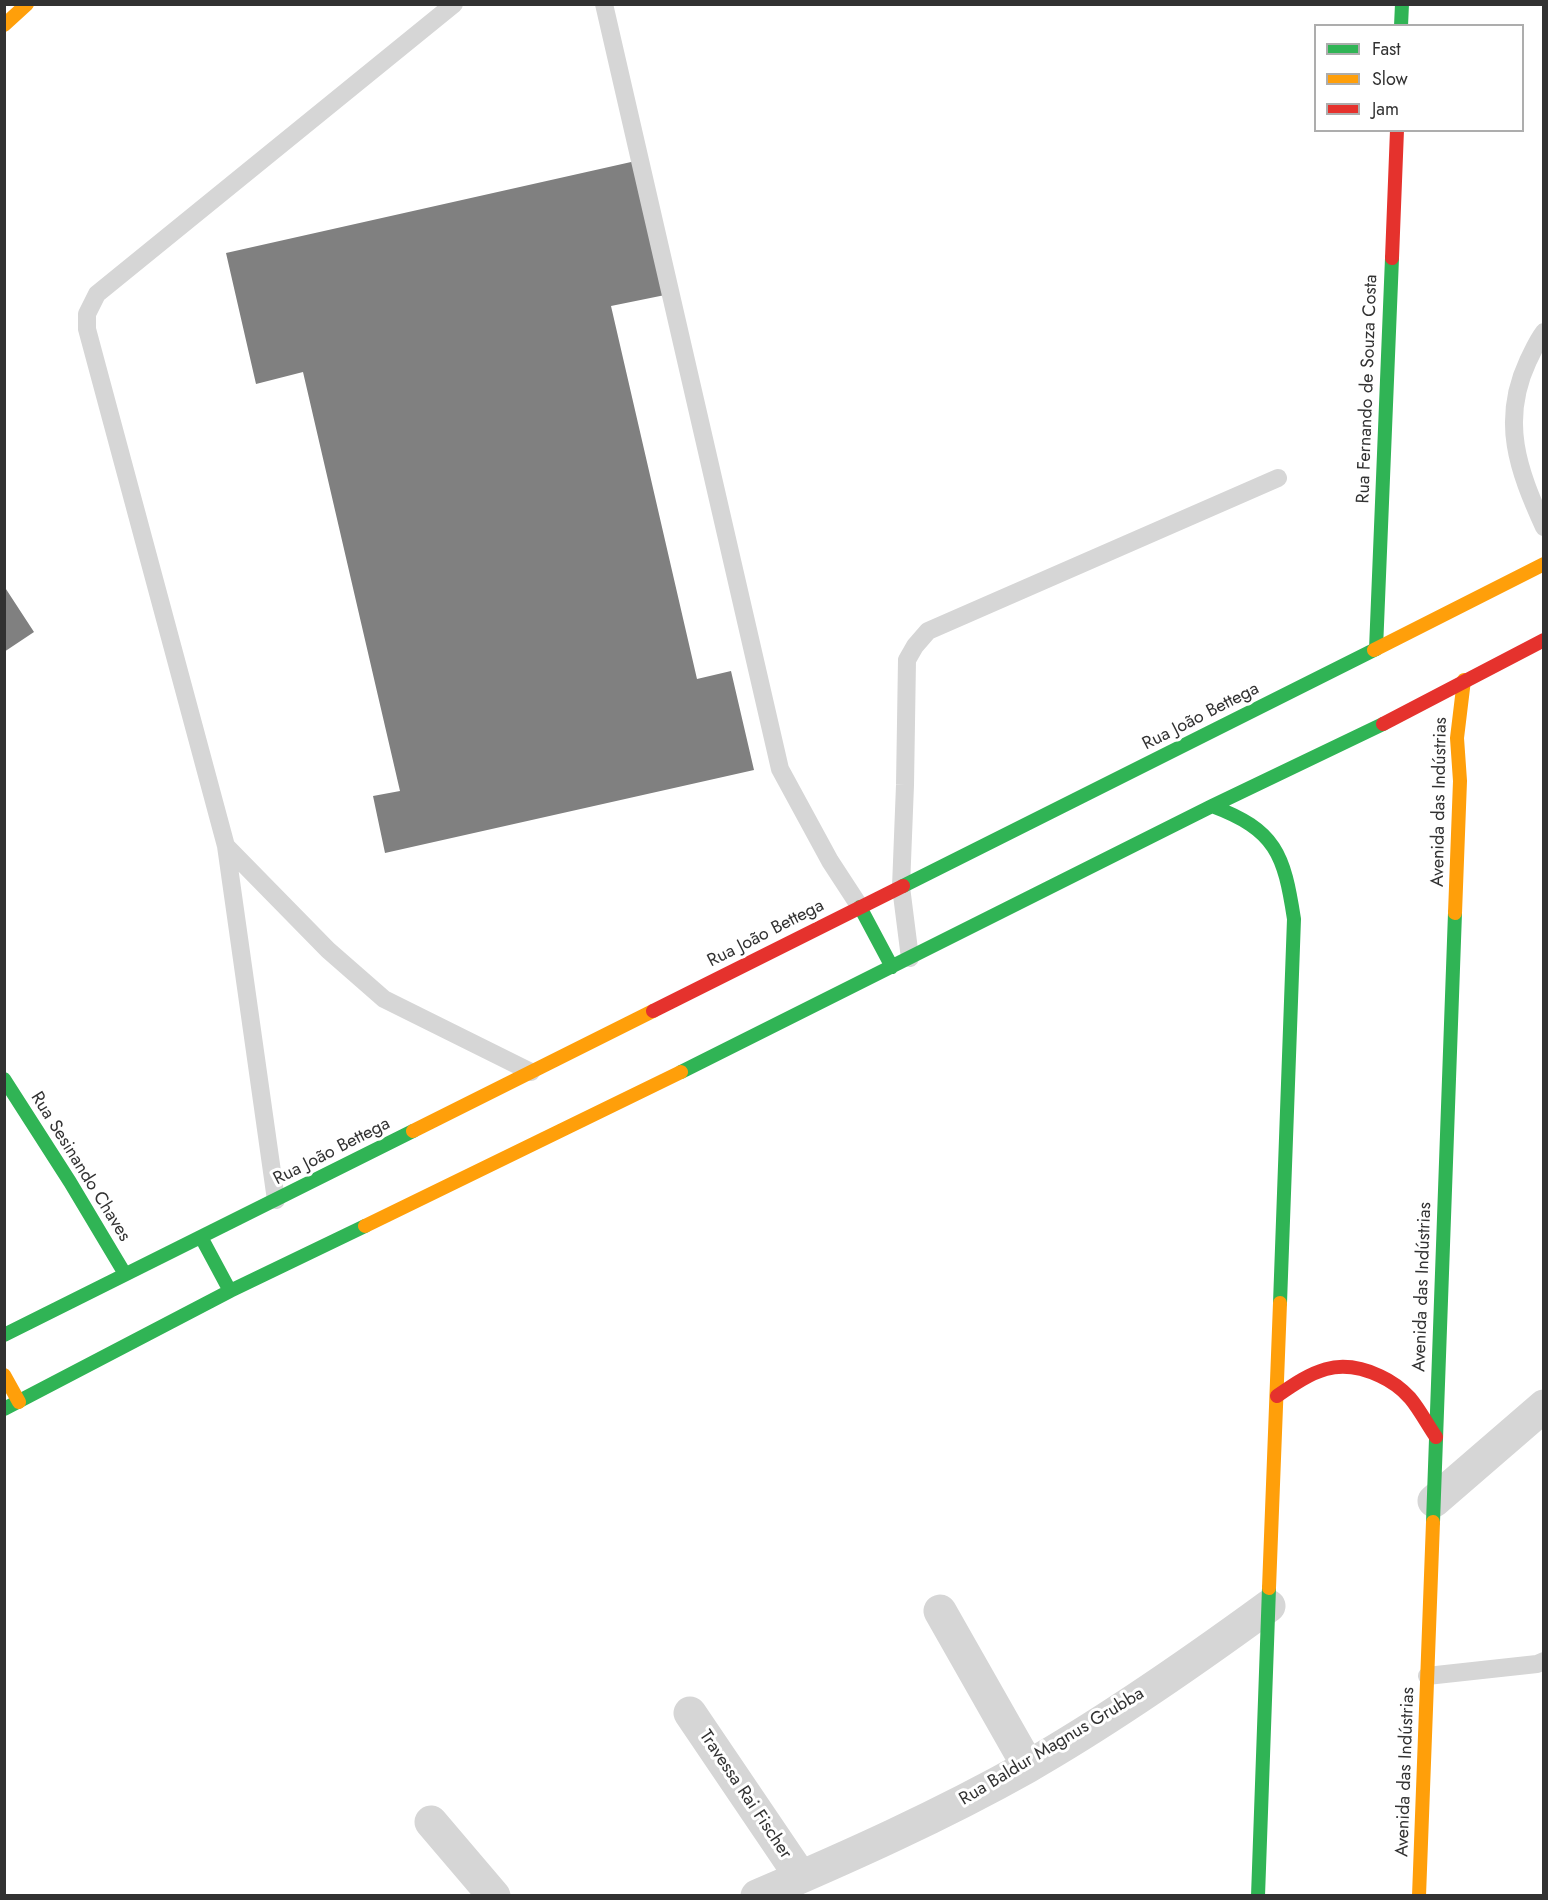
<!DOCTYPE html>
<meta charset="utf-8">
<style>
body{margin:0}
#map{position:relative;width:1548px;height:1900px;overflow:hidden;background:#fff;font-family:Jost,sans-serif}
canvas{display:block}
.frame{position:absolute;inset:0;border:6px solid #323232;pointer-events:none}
.legend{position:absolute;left:1314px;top:24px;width:210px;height:108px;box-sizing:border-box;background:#fff;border:2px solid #adadad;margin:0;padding:8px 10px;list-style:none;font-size:18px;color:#323232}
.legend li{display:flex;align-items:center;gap:12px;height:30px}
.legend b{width:30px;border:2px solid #adadad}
</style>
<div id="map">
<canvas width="1548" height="1900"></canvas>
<div class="frame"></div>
<ul class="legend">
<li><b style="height:8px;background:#30b455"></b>Fast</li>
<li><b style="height:8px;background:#ff9f0a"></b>Slow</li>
<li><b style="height:8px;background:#e5322d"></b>Jam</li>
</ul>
</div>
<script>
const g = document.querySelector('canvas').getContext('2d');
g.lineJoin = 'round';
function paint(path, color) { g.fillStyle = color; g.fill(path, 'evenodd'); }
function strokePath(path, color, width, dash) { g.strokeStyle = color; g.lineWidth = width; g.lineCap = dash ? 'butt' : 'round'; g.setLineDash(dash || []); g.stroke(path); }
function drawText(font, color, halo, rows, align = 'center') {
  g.font = font + ' Jost,sans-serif'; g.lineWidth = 6; g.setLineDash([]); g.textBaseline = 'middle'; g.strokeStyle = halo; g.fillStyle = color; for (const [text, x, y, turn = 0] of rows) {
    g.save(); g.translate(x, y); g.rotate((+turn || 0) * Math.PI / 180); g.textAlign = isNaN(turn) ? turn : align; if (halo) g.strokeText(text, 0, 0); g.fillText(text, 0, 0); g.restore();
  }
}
paint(new Path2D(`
 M640,160L670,294L611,306L697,679L731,671L754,770L385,853L373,796L400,791L303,372L256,384L226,253Z
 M4,586L34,632L4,652Z`), '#808080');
strokePath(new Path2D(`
 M604,4L780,769L830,861L860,907
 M1544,332C1537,341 1533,351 1528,361C1500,421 1518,470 1544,527
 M226,846L328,950L384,999L531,1072
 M910,958L901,887L905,785L907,660L915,646L928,631L1278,478
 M276,1200L226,846L87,329V314L97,294L454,4
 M1427,1676L1537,1664L1544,1661`), '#d6d6d6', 18);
strokePath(new Path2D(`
 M1434,1501L1544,1406
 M940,1611L1028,1766
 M690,1713L801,1877
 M431,1822L494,1896
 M757,1896C848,1857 940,1816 1027,1767C1111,1719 1191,1663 1269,1606`), '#d6d6d6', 33);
strokePath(new Path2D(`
 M1401,26L1402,4
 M1376,649L1392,258
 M1212,806C1276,830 1284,854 1294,919L1280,1303
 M903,886L1374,650
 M860,907L892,967
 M681,1072L1212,806L1383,724
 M4,1079L70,1182L125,1274
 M201,1237L230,1291
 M4,1335L413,1131
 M4,1409L230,1291L365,1226
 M1433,1522L1455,913
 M1258,1896L1269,1588`), '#30b455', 14);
strokePath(new Path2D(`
 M4,25L27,4
 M1374,650L1544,564
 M1455,913L1460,781L1457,738L1464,680
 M413,1131L653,1011
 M365,1226L681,1072
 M4,1375L19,1402
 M1269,1588L1280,1303
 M1419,1896L1433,1522`), '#ff9f0a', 14);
strokePath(new Path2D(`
 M1392,258L1397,130
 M1383,724L1544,640
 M653,1011L903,886
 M1277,1396C1313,1371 1337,1356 1380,1376C1391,1381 1402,1389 1410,1398C1420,1410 1427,1424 1436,1437`), '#e5322d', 14);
drawText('18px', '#323232', '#fff', [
 ["Rua Fernando de Souza Costa",1368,389,-88],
 ["Rua João Bettega",1201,717,-27],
 ["Avenida das Indústrias",1440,802,-89],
 ["Rua João Bettega",766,934,-27],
 ["Rua João Bettega",332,1152,-27],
 ["Rua Sesinando Chaves",80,1167,58],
 ["Avenida das Indústrias",1423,1287,-88],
 ["Rua Baldur Magnus Grubba",1052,1747,-31],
 ["Avenida das Indústrias",1406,1772,-88],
 ["Travessa Rai Fischer",745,1795,56]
]);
</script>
